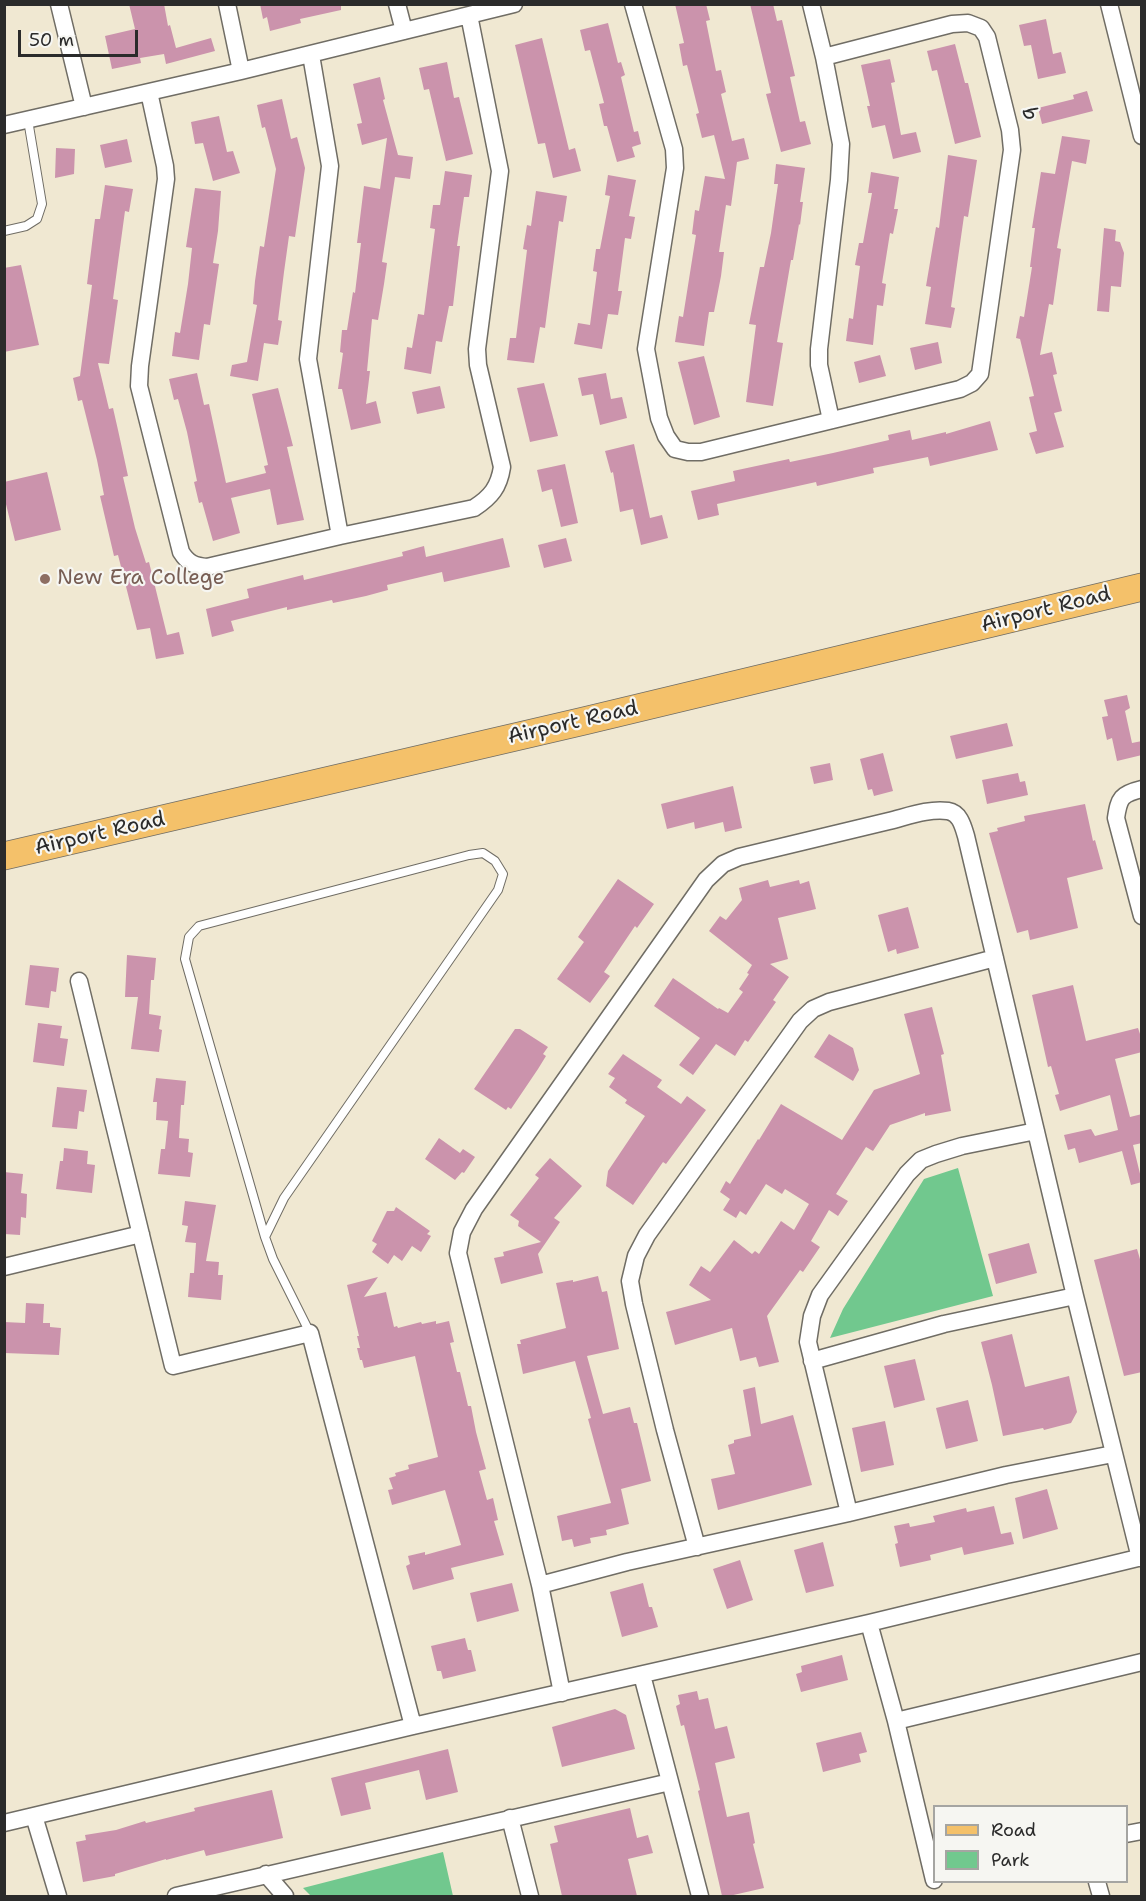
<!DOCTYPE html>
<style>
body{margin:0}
#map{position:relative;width:1146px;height:1901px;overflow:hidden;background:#f0e8d2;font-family:"Shantell Sans",sans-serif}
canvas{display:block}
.frame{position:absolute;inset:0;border:6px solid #2b2b2b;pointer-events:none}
.legend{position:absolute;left:933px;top:1805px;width:195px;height:78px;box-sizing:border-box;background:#f6f6f2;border:2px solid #a5a5a2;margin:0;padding:8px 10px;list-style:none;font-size:18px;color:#2b2b2b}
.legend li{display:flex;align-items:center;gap:12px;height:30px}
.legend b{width:30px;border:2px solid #a5a5a2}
.scale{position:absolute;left:18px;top:30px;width:120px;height:27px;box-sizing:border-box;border:3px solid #2b2b2b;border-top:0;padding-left:8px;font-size:18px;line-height:21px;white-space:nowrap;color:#2b2b2b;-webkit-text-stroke:4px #f6f6f2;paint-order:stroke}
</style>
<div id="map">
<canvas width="1146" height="1901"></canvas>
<div class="frame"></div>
<ul class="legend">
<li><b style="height:8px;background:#f4c16a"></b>Road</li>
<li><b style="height:16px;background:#71c88e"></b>Park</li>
</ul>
<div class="scale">50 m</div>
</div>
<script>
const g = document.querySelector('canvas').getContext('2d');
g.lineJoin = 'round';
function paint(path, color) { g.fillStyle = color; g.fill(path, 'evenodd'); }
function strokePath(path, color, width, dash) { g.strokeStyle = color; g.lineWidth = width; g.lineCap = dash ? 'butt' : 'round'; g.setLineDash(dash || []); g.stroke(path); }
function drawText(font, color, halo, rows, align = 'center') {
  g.font = font + ' "Shantell Sans",sans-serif'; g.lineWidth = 4.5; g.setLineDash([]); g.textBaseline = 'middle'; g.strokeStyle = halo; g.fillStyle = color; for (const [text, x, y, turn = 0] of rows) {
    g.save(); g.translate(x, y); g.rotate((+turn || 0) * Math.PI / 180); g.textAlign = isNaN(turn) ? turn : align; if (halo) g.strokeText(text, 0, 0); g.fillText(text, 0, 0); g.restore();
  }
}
paint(new Path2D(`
 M958,1168L993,1296L830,1338L843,1309L924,1179Z
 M443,1852L453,1896H311L303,1888Z`), '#71c88e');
paint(new Path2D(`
 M129,4H164L168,26L170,25L176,48L211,38L215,51L166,64L164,54L140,58L141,63L112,69L105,36L135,29Z
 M260,4H341V10L300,19L301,23L270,31L267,17L263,19Z
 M675,4H706L710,20L706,21L716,71L721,70L726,92L721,94L732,141L744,138L749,159L737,162L731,206L726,205L719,252H724L721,276L714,312H709L704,346L675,342L679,316L683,317L696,235L692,234L695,210L699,211L705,176L725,179L714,135L702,138L696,114L699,113L687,65L683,66L679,44L684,43Z
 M750,4H773L777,21L782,20L795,76L790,77L800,122L805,121L811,144L781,152L766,94L771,93Z
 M1046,19L1053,54L1061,52L1066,73L1038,79L1031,45L1024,46L1019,25Z
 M608,23L618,63L621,62L625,75L621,77L634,132L638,131L641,144L632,147L635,157L617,162L607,126H604L599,104L604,103L590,50L585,51L580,30Z
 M542,38L569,150L575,148L581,171L553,178L545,143L538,144L515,45Z
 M955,44L965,83H968L981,137L955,144L937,70L932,71L927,51Z
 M890,59L895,82L891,83L901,135L916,132L921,152L893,159L885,125L872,128L867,106H870L861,65Z
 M447,62L454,98L459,97L473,154L446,161L429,89L424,90L419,68Z
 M380,77L385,99L383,100L398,155L413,157L410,179L395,177L382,262L387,263L384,284L378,320L372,319L367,371H370L366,404L376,401L381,423L351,430L342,389H338L343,353L340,352L342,330H347L353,292L355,293L361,243H357L364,186L380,189L387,138L362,145L357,124L362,123L353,84Z
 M1087,91L1093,111L1042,124L1038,108L1074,99L1073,95Z
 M282,99L291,139L297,137L305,168L295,237L289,236L284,272L278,320L282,321L278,345L264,343L258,381L230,376L232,365L247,362L257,305L253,304L255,281L260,246L264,247L276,169L265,127L262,128L257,105Z
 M219,116L227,152L233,151L240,173L213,181L203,143L195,144L191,122Z
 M1062,136L1090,140L1086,164L1072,161L1057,248L1061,249L1053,305L1049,304L1040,355L1052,352L1057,374L1053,375L1062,411L1054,413L1064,447L1036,454L1029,433L1037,431L1029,397L1034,396L1020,339L1016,338L1020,316L1024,317L1032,267H1030L1035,228H1032L1041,172L1055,174Z
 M127,139L132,162L105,168L100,145Z
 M56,148L75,149L74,174L55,178Z
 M948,155L977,160L968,217L964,216L951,307L955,308L951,328L925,324L931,287L926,286L936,227L939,228Z
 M776,164L805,168L800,202H803L800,225L799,224L793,260H791L777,342L783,343L773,406L746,402L756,325L749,324L760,267H764L771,233L778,184H774Z
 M445,171L472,175L469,197H464L457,246H460L453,306H449L442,342L436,341L431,374L404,369L407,347L412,348L418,314L424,315L435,229L430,228L433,205H440Z
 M871,172L899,177L894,209H898L893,234L890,233L882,283L886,284L883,306L877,305L873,345L846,341L849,318L853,319L860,266L855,265L859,243H863L872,193H868Z
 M608,175L636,180L629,216L635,217L631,239L625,238L618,291H622L618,315L608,314L602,349L574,344L578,323L590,325L597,272L593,271L596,249H600L610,196L605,195Z
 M105,185L133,189L129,212L125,211L113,299L118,300L109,364L98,363L109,409L113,408L118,430L128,476L123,477L135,528L146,563L149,562L167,635L179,632L184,654L156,659L150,628L137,630L118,555L114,556L100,496L104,495L97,460L82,400L78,401L73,378L80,376L92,285L87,284L95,219H100Z
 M195,188L221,191L218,231L213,263L219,264L210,325L204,324L199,360L172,356L175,332L180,333L188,284L192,248L186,247Z
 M536,191L567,196L563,222L559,221L545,328L540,327L534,363L507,360L510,338H516L527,250L523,249L527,225L531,226Z
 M1104,228L1116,230L1115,241L1120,242L1124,253L1121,287L1111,286L1109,312L1097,311Z
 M21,265L39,345L4,352V268Z
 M938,342L942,363L915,370L910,348Z
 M880,355L886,376L859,383L854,362Z
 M704,356L720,417L694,425L678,362Z
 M197,373L204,405L209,404L226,483L266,473L264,466L268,465L252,394L278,388L293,446L287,447L304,520L277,525L270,489L231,498L240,533L213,541L202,502L199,503L194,482L197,481L187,432L178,399L174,400L169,379Z
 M606,373L611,399L622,397L627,418L600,425L593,394L582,396L578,378Z
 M544,383L558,436L530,442L517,388Z
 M440,386L445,408L417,414L412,392Z
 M990,421L998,450L930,466L928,457L873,468L874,473L817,486L816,482L717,504L719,515L698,520L691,491L735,481L733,471L789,459L790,462L833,453L889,440L888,435L910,430L912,440L946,432V434Z
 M634,444L650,518L662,515L668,538L641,545L633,509L620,512L613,472L611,473L605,451Z
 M565,464L578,523L561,527L552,489L542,492L537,470Z
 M47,472L61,530L15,541L4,496V482Z
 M503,538L510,567L444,582L442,572L387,585L388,590L366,596L333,603L332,600L287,610V607L231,621L234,631L212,637L206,609L249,598L247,589L303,575L304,580L403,556L402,552L424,546L426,557Z
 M566,538L572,561L544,568L538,545Z
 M1127,695L1130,708L1125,711L1132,743L1142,741V755L1117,761L1112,738L1107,740L1102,717L1108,716L1104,700Z
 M1007,723L1013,746L956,759L950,736Z
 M883,753L893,791L874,796L872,789L868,790L860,759Z
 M830,763L833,780L814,784L810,767Z
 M1018,773L1020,782L1025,781L1028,795L987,804L982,780Z
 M733,786L742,828L725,832L723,822L695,829L694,822L667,829L661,804Z
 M1085,804L1093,841L1095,840L1103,869L1067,878L1078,928L1030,940L1028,930L1017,933L989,833L998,831L997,828L1025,821L1024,816Z
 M618,879L654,904L637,928L635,926L604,972L610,976L590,1003L557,979L584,942L578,937Z
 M768,880L770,887L799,880L800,884L809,881L816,909L778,918L788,959L770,964L789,977L773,1000L776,1002L748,1042L745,1040L735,1056L716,1044L693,1075L679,1065L700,1038L654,1006L673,978L718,1009L719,1008L728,1013L743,992L739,989L749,974L747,973L752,965L709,931L720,916L726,920L742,900L739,888Z
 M908,907L919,948L897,954L896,949L888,952L878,915Z
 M127,955L156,958L154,980H151L149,1014L161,1016L159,1029L162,1030L159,1052L131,1049L138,997H125Z
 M30,965L59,968L56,992L51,991L49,1008L25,1005Z
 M1073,985L1086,1041L1138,1028L1142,1040V1052L1115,1059L1130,1117L1142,1114V1143L1133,1145L1142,1182L1131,1185L1122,1151L1079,1163L1075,1148L1068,1150L1064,1135L1091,1129L1095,1136L1118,1130L1110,1095L1060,1111L1055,1095L1059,1094L1051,1066L1048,1067L1032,995Z
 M932,1007L944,1054L941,1055L951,1111L925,1116V1113L890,1125L873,1151L866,1147L836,1194L848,1201L838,1216L829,1210L811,1241L820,1247L803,1272L800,1270L767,1316L779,1362L759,1367L756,1357L740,1361L732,1328L675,1345L666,1312L711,1300L689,1285L701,1266L710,1272L734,1240L752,1254L755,1251L759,1254L781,1221L794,1230L809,1204L785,1189L782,1194L766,1184L746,1215L740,1211L736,1218L723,1210L730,1199L720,1192L726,1181L730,1184L758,1139L759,1140L781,1104L842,1140L874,1090L920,1074L904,1014Z
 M38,1023L62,1026L60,1038L68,1039L64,1066L33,1062Z
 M515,1029H520L548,1047L543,1054L546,1056L538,1069L511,1109L508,1107L506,1110L474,1089Z
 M829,1034L853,1048L859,1070L853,1081L814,1057Z
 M623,1054L662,1080L657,1087L681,1104L687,1096L706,1110L666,1164L663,1162L633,1205L606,1186L608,1171L645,1116L625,1103L627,1100L609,1087L615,1078L608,1074Z
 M156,1078L186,1081L184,1105H181L179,1138L189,1139L188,1152L193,1153L190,1177L158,1174L161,1149H165L168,1121L156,1120L157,1102H153Z
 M57,1087L87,1090L84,1112L79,1111L77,1129L52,1127Z
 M439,1138L460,1153L463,1149L475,1157L464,1173L462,1172L455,1180L425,1159Z
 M64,1148L88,1151L87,1164L95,1165L92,1193L56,1189L60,1161H63Z
 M550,1158L582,1186L554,1218L560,1222L538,1254L543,1273L501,1284L494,1258L504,1256L503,1252L541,1242L518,1226L519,1221L510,1215L539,1178L535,1175Z
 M4,1172L23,1174L21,1193L27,1194L26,1218L21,1217L20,1235L4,1234Z
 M185,1201L216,1205L206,1261L219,1262L218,1275H223L221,1300L188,1297L190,1273H194L196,1243L185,1242L188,1226L182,1225Z
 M396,1207L430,1231L427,1234L431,1236L421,1252L412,1246L402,1261L394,1255L388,1264L372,1252L377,1244L372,1241L387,1211H394Z
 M1029,1243L1037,1273L996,1284L988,1254Z
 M1137,1249L1142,1266V1372L1124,1376L1094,1260Z
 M598,1276L602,1292L607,1291L619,1349L587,1356L603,1414L630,1407L634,1423H637L651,1481L621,1489L629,1524L606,1530L607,1535L590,1538L591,1543L574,1547L572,1539L562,1541L557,1516L611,1503L588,1419L591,1418L575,1361L523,1374L517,1344H521L520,1340L566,1328L556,1283L573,1280V1282Z
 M378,1277L364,1297L386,1292L394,1327L397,1326L398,1328L421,1322L422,1324L436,1321V1324L449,1321L454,1342L450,1343L457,1372H460L468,1406H471L476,1432L486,1469L479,1471L487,1500L493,1498L498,1520L494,1521L504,1555L451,1568L454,1579L413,1590L406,1566L410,1564L408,1556L425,1552V1555L461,1545L445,1490L392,1505L388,1490L393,1489L389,1478L396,1476L395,1473L409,1469L408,1465L438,1457L415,1356L364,1368L362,1360H360L357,1348H360L357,1336H359L347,1285Z
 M26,1303L44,1304L43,1323H50V1327L61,1328L59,1355L4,1353V1322L25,1323Z
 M1012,1334L1025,1387L1069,1376L1077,1412L1071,1423L1044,1430L1043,1428L1003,1436L992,1385L981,1342Z
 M915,1359L925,1400L894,1408L884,1366Z
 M755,1387L761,1424L793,1415L812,1485L718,1510L711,1479L735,1474L728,1445L734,1443V1440L751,1436L743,1390Z
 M968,1400L978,1441L946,1449L936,1408Z
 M885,1421L894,1465L861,1472L852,1428Z
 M1047,1489L1058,1529L1023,1539L1015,1498Z
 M994,1506L1001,1534L1011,1532L1014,1544L964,1555L962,1547L930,1555L931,1560L900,1567L895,1544L898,1543L894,1526L909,1523L910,1527L935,1522L933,1516L966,1508L967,1512Z
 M823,1542L834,1586L806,1593L794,1550Z
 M740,1560L753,1600L727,1609L713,1569Z
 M512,1583L519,1611L477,1622L470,1593Z
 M643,1583L649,1607H652L658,1627L622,1637L610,1592Z
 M465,1638L468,1650H471L476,1671L443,1679L441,1671H437L431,1646Z
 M842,1655L848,1680L801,1692L796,1674L802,1672L801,1666Z
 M697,1691L699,1700L708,1698L715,1729L727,1726L735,1758L715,1763L727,1817L749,1812L755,1843L753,1844L764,1888L729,1896H722L698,1791L700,1790L684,1725L681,1726L676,1706L680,1704L678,1695Z
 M615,1709L626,1715L635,1749L562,1767L552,1727Z
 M861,1732L867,1752L859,1754L861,1762L823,1772L816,1743Z
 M448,1749L458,1792L426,1800L419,1770L365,1783L371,1809L341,1816L331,1778Z
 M272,1790L283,1838L206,1856L204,1850L166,1860V1859L115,1874V1876L83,1882L76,1842L86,1840L85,1835L116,1830L145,1821L146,1823L195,1811L194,1808Z
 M630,1808L637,1838L648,1835L653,1853L628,1859L637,1896H562L550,1844L558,1842L554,1826Z`), '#cb93ac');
const service = new Path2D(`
 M4,231L26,226L37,219L42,204L28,120
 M265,1237L185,959L189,937L199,926L469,855L483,853L495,861L503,874L498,890L284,1198L265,1237L273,1259L310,1333`);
const minor = new Path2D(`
 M59,4L84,107
 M227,4L241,71
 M397,4L404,31
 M633,4L674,149L675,168L646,349L659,418L666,436L675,449L688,452H701L960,389L972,383L980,374L1012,150L1010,130L987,37L981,28L968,23L952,24L824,57
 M811,4L824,57L841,144L839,180L819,349V365L831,420
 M1109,4L1142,136
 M311,55L330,166L308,359L340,536
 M149,92L165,166L166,179L140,366L139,386L181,552C188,563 194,566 207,567L340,536L474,508C491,497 499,487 502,467L478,365L477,349L500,171L469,15
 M4,125L241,71L514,4
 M1142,789C1121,794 1119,798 1116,818L1142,916
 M79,981L173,1366L310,1333L413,1726
 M4,1267L141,1234
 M812,1361L944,1324L1075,1296
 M849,1513L808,1342L812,1316L820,1295L907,1174L921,1160L936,1154L962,1146L1036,1131
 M697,1547L665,1430L634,1304L630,1281L636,1256L647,1235L800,1021L813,1009L829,1002L995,958
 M540,1585L627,1562L849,1513L1006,1475L1113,1454
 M869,1623L896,1721L934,1880
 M642,1675L700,1896
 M562,1693L540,1585L458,1253L462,1232L474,1209L706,880L723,864L739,857C789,845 839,833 889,821C906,817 929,808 948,811C960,813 963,826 966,836L1075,1296L1140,1558
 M896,1721L1142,1662
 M34,1816L58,1896
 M510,1818L530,1896
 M4,1823L413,1726L869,1623L1142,1557
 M1126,1834L1142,1831
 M266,1874L285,1896
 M1097,1882L1101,1896
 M176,1896L670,1782`);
const primary = new Path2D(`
 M4,856L584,721L1142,587`);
strokePath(service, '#706d65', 10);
strokePath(minor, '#706d65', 19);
strokePath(primary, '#706d65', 29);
strokePath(service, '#fff', 8);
strokePath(minor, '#fff', 16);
strokePath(primary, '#f4c16a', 27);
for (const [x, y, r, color] of [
 [45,579,6,"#8d6e63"]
]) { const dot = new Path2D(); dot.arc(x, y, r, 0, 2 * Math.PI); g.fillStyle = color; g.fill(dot); strokePath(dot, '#f6f6f2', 2); }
drawText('21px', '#2b2b2b', '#f6f6f2', [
 ["b",1029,114,78],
 ["Airport Road",1046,610,-14],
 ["Airport Road",573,723,-13],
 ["Airport Road",100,834,-13]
]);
drawText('21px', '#785e54', '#f6f6f2', [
 ["New Era College",57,579]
], 'left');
</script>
